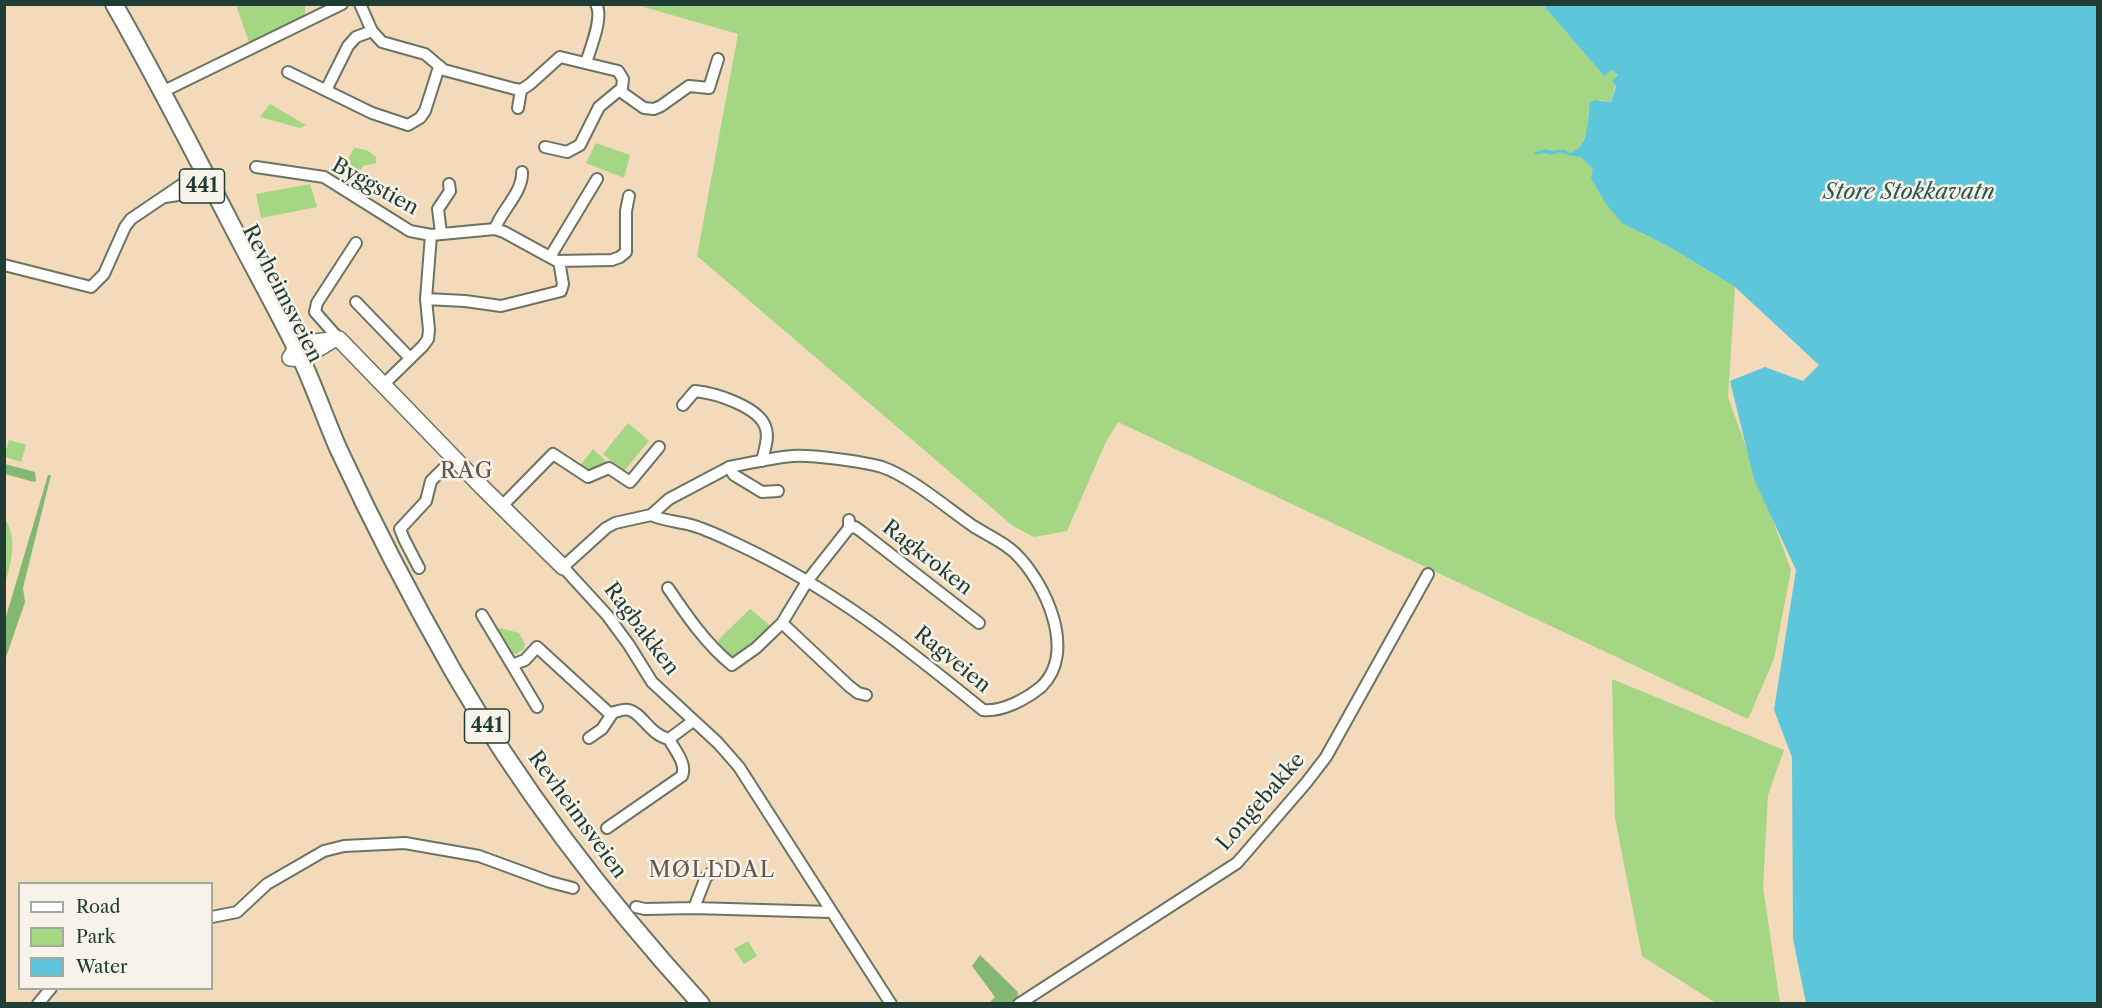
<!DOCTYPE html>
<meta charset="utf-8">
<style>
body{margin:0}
#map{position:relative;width:2102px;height:1008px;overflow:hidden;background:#f2dabb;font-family:"Libre Caslon Text",serif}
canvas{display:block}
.frame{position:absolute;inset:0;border:6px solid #1f3d34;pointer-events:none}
.legend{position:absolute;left:18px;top:882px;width:195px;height:108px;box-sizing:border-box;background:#f7f3e8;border:2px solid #a1aaa0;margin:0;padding:8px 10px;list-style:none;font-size:18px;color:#1f3d34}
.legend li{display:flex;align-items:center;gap:12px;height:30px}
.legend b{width:30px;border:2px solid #a1aaa0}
</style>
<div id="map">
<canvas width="2102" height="1008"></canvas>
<div class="frame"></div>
<ul class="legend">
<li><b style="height:8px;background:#fff"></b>Road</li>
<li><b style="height:16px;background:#a4d684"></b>Park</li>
<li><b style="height:16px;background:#5ec6db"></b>Water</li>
</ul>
</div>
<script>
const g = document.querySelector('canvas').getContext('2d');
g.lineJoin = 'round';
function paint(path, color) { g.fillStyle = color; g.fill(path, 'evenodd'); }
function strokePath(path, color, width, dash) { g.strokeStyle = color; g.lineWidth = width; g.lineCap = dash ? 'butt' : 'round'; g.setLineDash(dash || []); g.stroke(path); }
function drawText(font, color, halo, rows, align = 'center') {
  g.font = font + ' "Libre Caslon Text",serif'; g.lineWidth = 5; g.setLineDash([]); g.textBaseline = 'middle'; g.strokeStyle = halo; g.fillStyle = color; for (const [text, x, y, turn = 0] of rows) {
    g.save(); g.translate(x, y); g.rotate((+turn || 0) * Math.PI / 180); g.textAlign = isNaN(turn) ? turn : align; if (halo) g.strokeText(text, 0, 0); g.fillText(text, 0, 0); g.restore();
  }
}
paint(new Path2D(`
 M236,5H305V18L250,45Z
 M637,5H1543L1604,76L1613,70L1618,75L1611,102L1599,100L1589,107L1587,131L1580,148L1581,157L1594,169L1641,233L1673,249L1735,287L1728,397L1791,570L1774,659L1748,719L1118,422L1105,444L1067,531L1034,537L1013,526L697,256L738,34Z
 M270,104L306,125L300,128L260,117Z
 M596,143L630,155L624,178L586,163Z
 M354,148L367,150L376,157V163L363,166L361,170L340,174Z
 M310,184L317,207L261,218L256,194Z
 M628,423L649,441L624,471L603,454Z
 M9,440L26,445L21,462L5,457V448H7Z
 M593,449L608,463L591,473L579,467Z
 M5,519C18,540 11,562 5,584Z
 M750,609L773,628L738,660C730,658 720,648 718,640Z
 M500,628L519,633L525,644L524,649L516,654L512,653L498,629Z
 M1612,679L1784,750L1768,795L1763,887L1780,1003H1716L1642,956L1615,818Z
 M748,941L757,956L744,964L734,949Z`), '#a4d684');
paint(new Path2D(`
 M5,464L35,472L36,481L34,482L5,474Z
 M48,475H51L23,588L25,602L5,660V620Z
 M980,955L1018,992L1017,1003H989L995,997L972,966Z`), '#83b772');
paint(new Path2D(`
 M1543,5H2097V1003H1806L1793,939L1792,757L1774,710L1796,570L1754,479L1730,381L1765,367L1803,381L1819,365L1735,287L1673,249L1622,223L1606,204L1591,178L1593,169L1581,157L1567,155L1560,152L1552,155L1544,153L1533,155V153L1545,149L1554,151L1563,149L1570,153C1590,147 1587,119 1590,103L1594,100L1611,102L1616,86L1612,81L1618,75L1613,70L1604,76Z`), '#5ec6db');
const street = new Path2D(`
 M360,4L372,31L382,42L425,54L444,70L515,89L521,90L530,84L560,57L618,71L623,79L622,88L599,107L580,145L567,152L545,147
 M586,63C590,49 604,17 596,4
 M288,72L372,113L408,125L420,118L425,111L439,67
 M326,90L348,46L356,37L372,31
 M620,91L644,108L654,109L661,106L689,86L709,88L718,59
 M162,92L342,4
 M518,108L521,90
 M256,167L324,177L410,231L431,235L495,229L504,232L557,261L612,260L620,257L626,252V211L629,196
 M495,229C501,210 523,193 522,172
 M441,233L438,209L450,191L449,184
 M550,257L597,179
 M4,265L91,287L104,274L125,227L131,219L196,175L207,178L203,188L191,193L165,197
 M426,299L465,301L501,306L561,291L563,284L559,261
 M356,302L409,357
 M339,339L315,312L317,303L356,243
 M384,384L423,346L428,339L429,330L426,299L431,235
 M683,405L695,391C715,393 761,407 766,429C769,439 764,451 762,461
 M729,467L734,475L762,492L778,491
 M502,506L553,454L588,477L609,468L630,482L659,447
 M651,515C664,521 677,521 691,525C706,529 722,537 737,544C832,588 903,645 983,710C1003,712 1026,699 1041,687C1078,652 1045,582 1015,553C1004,542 987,535 973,526C947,508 911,477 882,467C865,462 809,454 792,456C771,458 750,463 729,467L722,471L669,499L651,515L615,523L606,528L563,567L607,615L629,645L652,682L718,743L739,767L891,1004
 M849,520V528L855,527L862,532L979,623
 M419,568L404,539L400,529L426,501L431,481L454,458
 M668,588C687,616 706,644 732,665L756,648L782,623L849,686L858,693L866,695
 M482,615L512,665L525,660L537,647L609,713C616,713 622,708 629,710C642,713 650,735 669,739L693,721
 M782,623L808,580L849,528
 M512,665L537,707
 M589,738L602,729L612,714
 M607,828L682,776C687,763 675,751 669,739
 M636,907L645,909L694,908L831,912
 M694,908L706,877L716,869
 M212,917L237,912L267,884L324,851L344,846L405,843L479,856L550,882L573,888
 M38,1004L51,988
 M1019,1004L1237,863L1306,783L1326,757L1428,574`);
const secondary = new Path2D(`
 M331,341L301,359L290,358L296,348L315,342L339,339L482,487L563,567`);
const primary = new Path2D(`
 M114,4C154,74 190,145 227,216C251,263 277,309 300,356C314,386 325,418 338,448C373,524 412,599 453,671C523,792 607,901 701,1004`);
strokePath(street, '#697463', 14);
strokePath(secondary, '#697463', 18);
strokePath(primary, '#697463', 20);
strokePath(street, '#fff', 10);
strokePath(secondary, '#fff', 15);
strokePath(primary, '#fff', 16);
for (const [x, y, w] of [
 [202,186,45],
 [487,726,45]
]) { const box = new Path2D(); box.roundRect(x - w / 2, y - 17, w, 34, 4.5); g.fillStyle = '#f7f3e8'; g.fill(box); strokePath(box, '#1f3d34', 1.5); }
drawText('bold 20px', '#1f3d34', null, [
 ["441",202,186],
 ["441",487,726]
]);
drawText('21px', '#1f3d34', '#f7f3e8', [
 ["Byggstien",375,187,29],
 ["Revheimsveien",282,294,63],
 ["Ragkroken",927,558,38],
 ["Ragbakken",641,629,53],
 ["Ragveien",952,660,39],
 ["Longebakke",1261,802,-49],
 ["Revheimsveien",577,815,54]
]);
drawText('italic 22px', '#2c5855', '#f7f3e8', [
 ["Store Stokkavatn",1909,193]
]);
g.letterSpacing = '1.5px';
drawText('22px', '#635851', '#f7f3e8', [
 ["RAG",467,472],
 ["MØLLDAL",712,871]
]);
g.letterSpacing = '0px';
</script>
